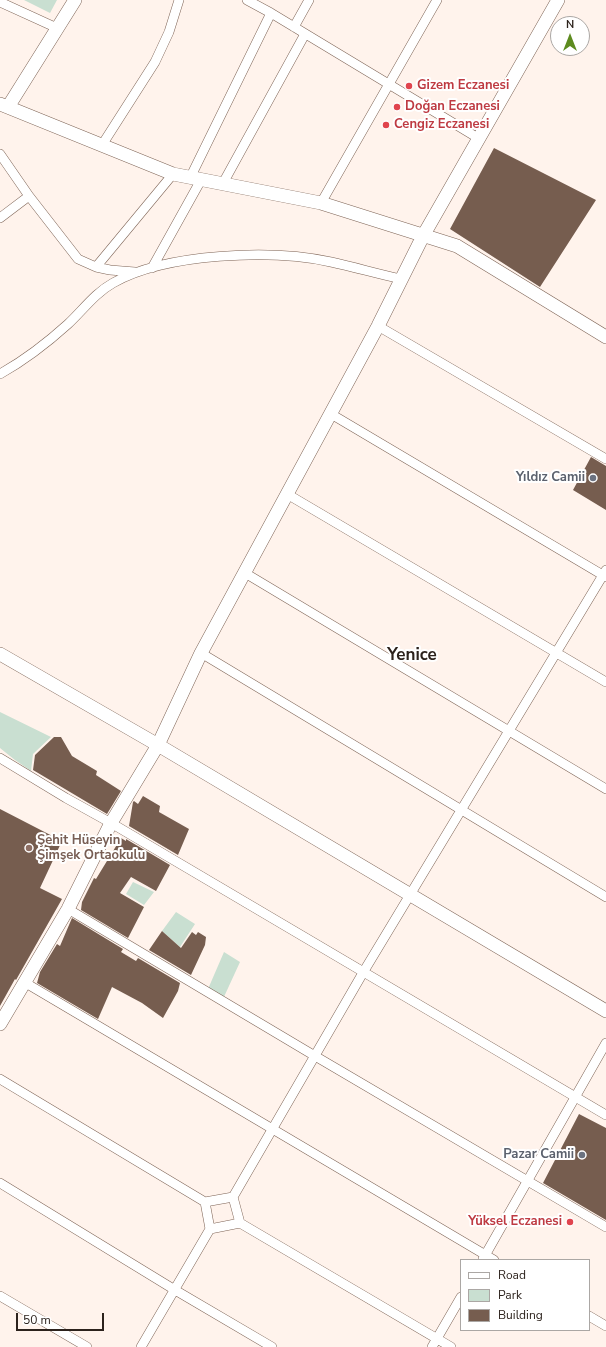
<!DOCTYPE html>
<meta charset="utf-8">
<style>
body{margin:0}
#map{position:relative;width:606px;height:1347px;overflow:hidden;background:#fff3ec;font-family:"Nunito Sans",sans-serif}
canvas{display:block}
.legend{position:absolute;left:460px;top:1259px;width:130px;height:72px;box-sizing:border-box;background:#fff;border:1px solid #aba7a4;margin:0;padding:5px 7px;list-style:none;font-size:12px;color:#2c221c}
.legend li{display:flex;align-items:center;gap:8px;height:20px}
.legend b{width:20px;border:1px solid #aba7a4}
.north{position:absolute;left:550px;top:16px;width:40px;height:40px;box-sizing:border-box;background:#fff;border:1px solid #aba7a4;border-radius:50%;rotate:0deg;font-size:11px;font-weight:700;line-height:16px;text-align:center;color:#2c221c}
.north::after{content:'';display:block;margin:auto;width:14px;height:18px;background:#5d8b1f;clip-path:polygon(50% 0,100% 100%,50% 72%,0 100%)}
.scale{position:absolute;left:16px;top:1313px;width:88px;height:18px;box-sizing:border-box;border:2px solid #2c221c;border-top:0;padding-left:5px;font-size:12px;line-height:14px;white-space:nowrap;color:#2c221c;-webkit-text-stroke:3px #fff;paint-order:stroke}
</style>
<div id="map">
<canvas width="606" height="1347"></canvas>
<ul class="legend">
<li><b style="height:5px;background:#fff"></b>Road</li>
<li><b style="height:11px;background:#c9dfd1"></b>Park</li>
<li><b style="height:11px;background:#765d4f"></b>Building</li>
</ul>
<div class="north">N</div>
<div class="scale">50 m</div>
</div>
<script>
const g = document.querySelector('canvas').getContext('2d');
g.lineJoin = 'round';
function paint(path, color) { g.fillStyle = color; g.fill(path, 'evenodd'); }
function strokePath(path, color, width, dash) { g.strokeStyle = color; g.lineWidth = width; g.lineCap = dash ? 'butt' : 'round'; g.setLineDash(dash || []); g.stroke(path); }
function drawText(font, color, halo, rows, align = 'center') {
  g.font = font + ' "Nunito Sans",sans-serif'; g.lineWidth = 4; g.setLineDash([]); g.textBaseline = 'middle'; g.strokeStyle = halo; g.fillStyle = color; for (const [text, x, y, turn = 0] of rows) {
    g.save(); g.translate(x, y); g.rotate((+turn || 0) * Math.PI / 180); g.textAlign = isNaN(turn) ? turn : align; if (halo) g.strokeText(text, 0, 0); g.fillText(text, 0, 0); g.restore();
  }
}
paint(new Path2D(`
 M24,0H57L50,13Z
 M0,712L51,737L33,754L31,771L15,760L0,748Z
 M133,882L154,892L144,905L126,894Z
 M176,912L195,924L180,947L162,931Z
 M224,952L240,962L223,999L208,989Z`), '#c9dfd1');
paint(new Path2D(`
 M494,148L596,200L540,287L450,229Z
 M591,457L606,466V510L573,490Z
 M54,737H61L72,756L97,771L96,775L121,791L107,814L33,770L35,755Z
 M143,796L160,806L159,812L189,829L178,855L129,826L133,802L134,801L138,804Z
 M0,809L62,841L40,888L62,899L16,980L15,979L0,1006Z
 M121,838L126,841V839L170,865L156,891L131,877L120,893L144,907L128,938L81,910L82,902L94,878L96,879Z
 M72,918L123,949L121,952L136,961L138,958L180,983L178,991L163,1018L142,1003L112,987L98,1019L37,983L40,972L57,944L60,946Z
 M162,931L181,948L192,932L196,935L198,932L206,937L205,945L191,975L149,950Z
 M579,1114L606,1128V1220L543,1183Z`), '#765d4f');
const street = new Path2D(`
 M247,0L271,13L478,138
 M0,2L57,28
 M294,27L309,0
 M102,145L155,62L169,32L179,0
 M0,154L29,196L78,259L96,267L110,270L135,272
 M190,178L271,13
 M222,185L305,34
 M321,203L437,0
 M0,218L29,196
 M96,267L173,174
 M152,268L201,180
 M378,326L606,459
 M0,374C25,360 47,343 68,324C83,310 95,293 113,283C166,253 272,249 331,262C354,267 378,274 401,279
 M331,414L606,577
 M287,494L606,682
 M245,573L606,789
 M201,653L606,897
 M0,758L66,798L111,823L606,1115
 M68,909L315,1056L606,1227
 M24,982L494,1260
 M0,1079L205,1202L233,1197
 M0,1183L175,1290L272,1347
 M240,1223L233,1197L364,971L606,570
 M210,1229L240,1223L451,1347
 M483,1259L606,1043
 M0,1296L87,1347
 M589,1316L606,1326
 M141,1347L210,1229L205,1202
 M432,1347L461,1297`);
const secondary = new Path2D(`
 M0,104L173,174L321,203L457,246L606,337
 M8,107L75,0
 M0,654L158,745L606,1011
 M0,1024L68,909L111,823L158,745L201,653L378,326L423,236L558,0`);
strokePath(street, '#7e6456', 10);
strokePath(secondary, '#7e6456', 14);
strokePath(street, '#fff', 9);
strokePath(secondary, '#fff', 13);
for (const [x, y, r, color] of [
 [409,86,4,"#e0444e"],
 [397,107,4,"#e0444e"],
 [386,125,4,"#e0444e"],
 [593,478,4,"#6b7280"],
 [29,848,4,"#8d6e63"],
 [582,1155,4,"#6b7280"],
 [570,1222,4,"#e0444e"]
]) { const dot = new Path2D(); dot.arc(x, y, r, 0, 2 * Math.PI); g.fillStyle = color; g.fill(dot); strokePath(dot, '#fff', 1.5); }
drawText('bold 13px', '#be3a42', '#fff', [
 ["Gizem Eczanesi",417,86],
 ["Doğan Eczanesi",405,107],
 ["Cengiz Eczanesi",394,125],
 ["Yüksel Eczanesi",562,1222,"right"]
], 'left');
drawText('bold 13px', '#5b616d', '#fff', [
 ["Yıldız Camii",585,478],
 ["Pazar Camii",574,1155]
], 'right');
drawText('bold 13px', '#785e54', '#fff', [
 ["Şehit Hüseyin",37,841],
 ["Şimşek Ortaokulu",37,856]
], 'left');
drawText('bold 17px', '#2c221c', '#fff', [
 ["Yenice",412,656]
]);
</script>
